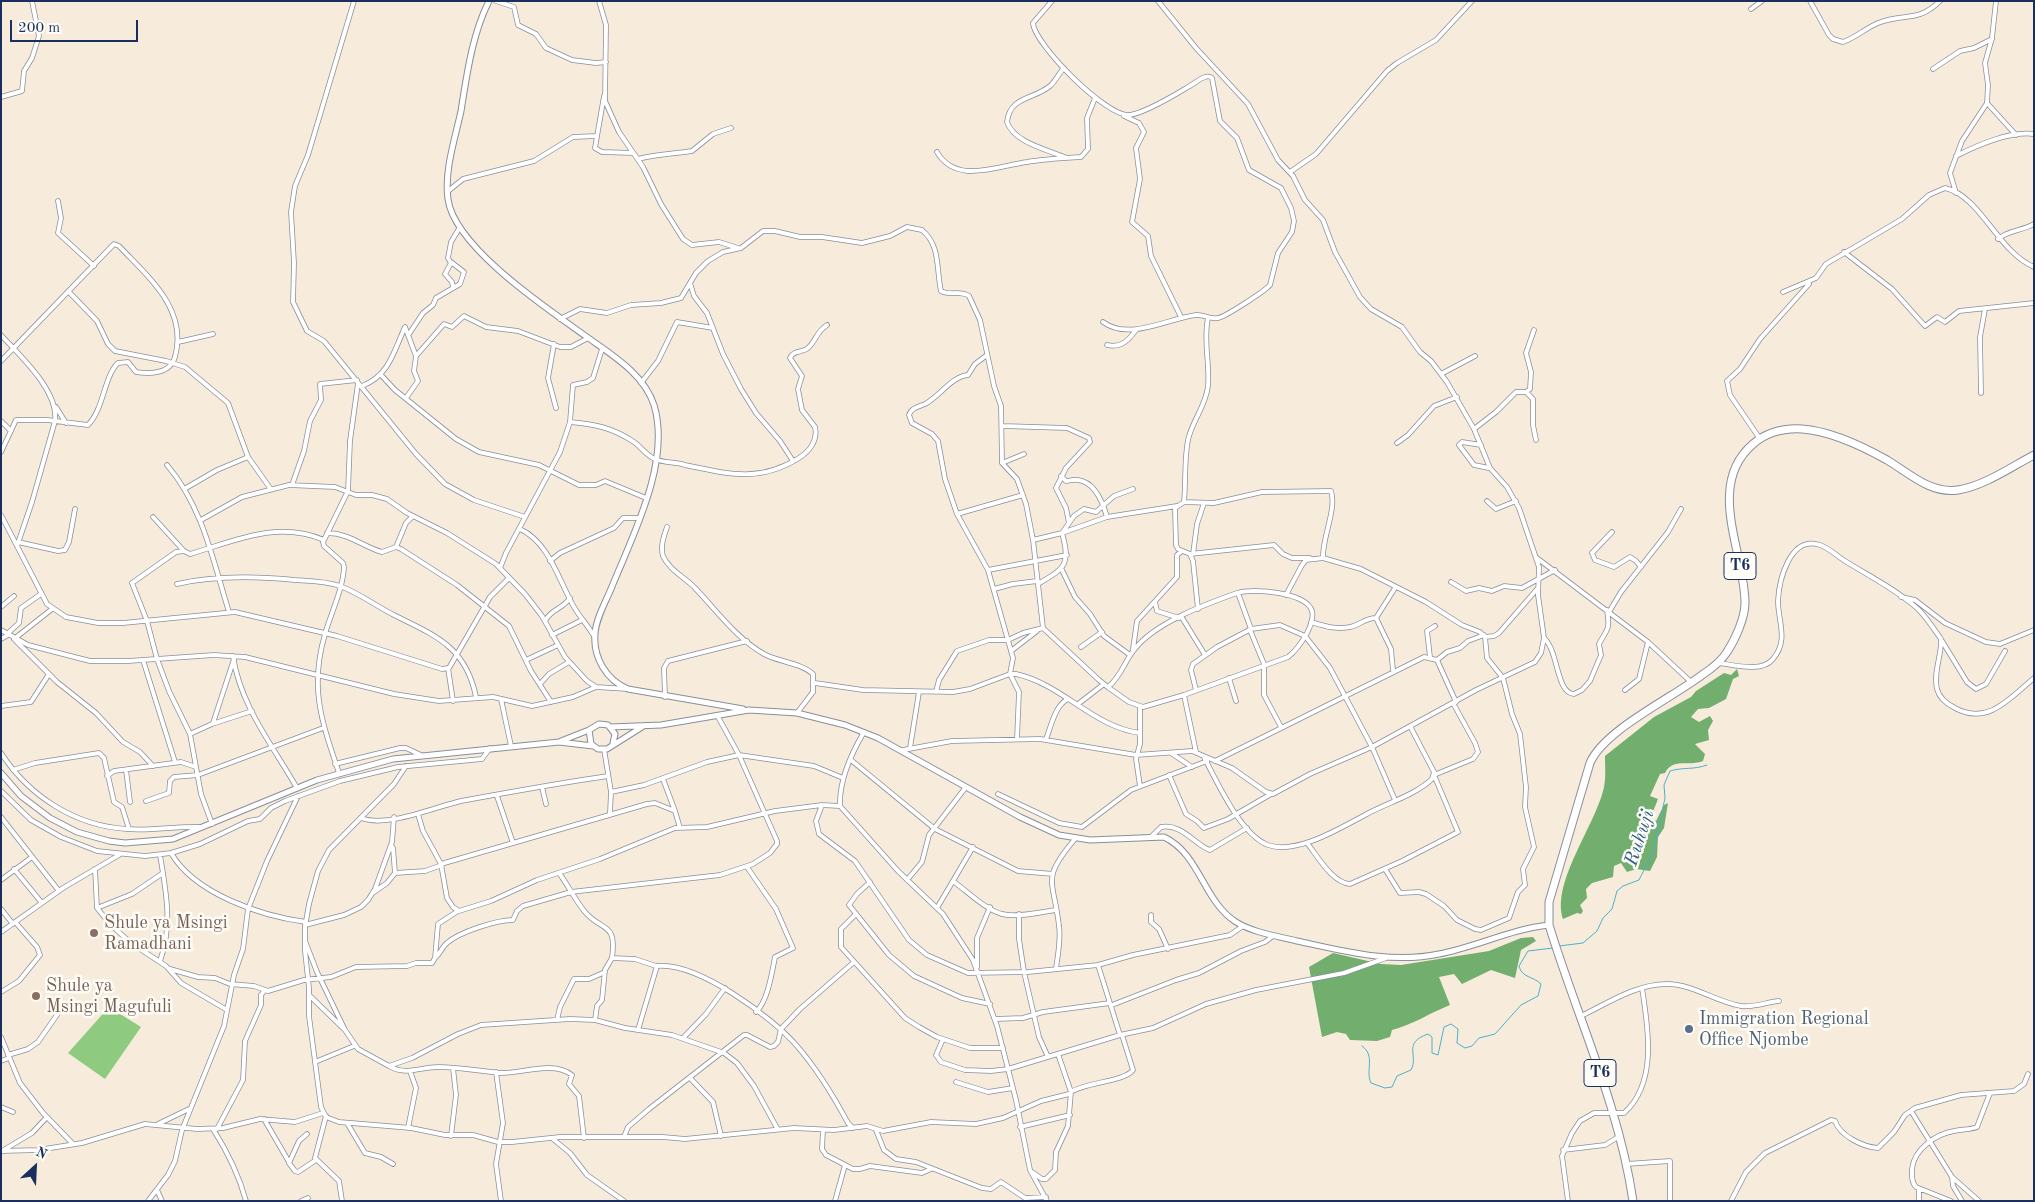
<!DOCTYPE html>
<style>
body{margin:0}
#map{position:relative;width:2035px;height:1202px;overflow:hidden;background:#f7ecdb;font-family:"Old Standard TT",serif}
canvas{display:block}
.frame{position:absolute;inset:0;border:2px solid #1b2f5e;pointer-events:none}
.north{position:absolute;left:10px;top:1142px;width:50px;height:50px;-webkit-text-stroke:4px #fdfcf7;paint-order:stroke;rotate:25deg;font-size:14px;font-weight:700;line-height:20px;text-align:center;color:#1b2f5e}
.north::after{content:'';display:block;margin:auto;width:18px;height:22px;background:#1b2f5e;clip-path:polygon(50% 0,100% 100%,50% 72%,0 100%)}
.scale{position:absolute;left:10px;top:20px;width:128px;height:22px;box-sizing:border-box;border:2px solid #1b2f5e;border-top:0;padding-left:6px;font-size:15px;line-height:18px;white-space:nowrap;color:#1b2f5e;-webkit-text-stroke:4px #fdfcf7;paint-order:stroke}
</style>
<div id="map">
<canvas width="2035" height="1202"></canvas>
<div class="frame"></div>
<div class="north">N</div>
<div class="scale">200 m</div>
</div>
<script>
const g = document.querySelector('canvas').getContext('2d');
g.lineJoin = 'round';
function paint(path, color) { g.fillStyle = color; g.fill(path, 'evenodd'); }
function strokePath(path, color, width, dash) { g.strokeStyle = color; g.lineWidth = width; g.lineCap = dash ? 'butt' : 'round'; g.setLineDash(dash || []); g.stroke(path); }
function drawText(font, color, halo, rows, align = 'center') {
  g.font = font + ' "Old Standard TT",serif'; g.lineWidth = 5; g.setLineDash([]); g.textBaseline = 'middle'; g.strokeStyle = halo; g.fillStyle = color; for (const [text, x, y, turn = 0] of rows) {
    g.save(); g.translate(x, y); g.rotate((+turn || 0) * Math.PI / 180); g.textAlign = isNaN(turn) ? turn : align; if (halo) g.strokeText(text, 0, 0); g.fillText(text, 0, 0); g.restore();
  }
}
paint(new Path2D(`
 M109,1007L141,1027L105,1079L68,1053Z`), '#8eca7f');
paint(new Path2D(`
 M1737,669L1739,676L1733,679L1726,699L1709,708L1698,709L1691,717L1699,722L1710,716L1713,721L1708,730L1709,740L1695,744L1705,754L1703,761C1688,767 1673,757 1665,773L1660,774L1650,796L1658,799L1650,819L1656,821L1664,805L1668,803L1664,828L1658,837L1657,857L1650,871L1636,869L1627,872L1621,863L1614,866L1613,877L1592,883L1586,889L1587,898L1580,905L1583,911L1581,914L1577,913L1563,919C1551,882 1596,825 1604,787C1606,778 1605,766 1605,756L1654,717L1691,697L1696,691L1724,673L1731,675Z
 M1533,937L1536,941L1521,950L1515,978L1491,970L1462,984L1454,974L1439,977L1450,1005C1430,1013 1412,1025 1392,1030L1390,1037L1377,1041L1350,1040L1346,1034L1337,1032L1322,1037L1309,967L1333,953L1381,964L1401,965L1489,951L1521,938Z`), '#72ae6e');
strokePath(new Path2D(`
 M1559,946L1583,943L1597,931L1603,918L1612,909L1617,891L1623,886L1639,880L1653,852L1665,798L1664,785L1670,771C1683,767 1694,770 1707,765
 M1362,1046C1376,1056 1365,1070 1371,1083L1385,1088L1392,1087L1397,1076L1411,1070C1419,1055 1402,1043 1428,1034L1432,1037V1053L1438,1055L1444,1027L1451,1024L1458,1029L1457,1043L1465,1048L1472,1046L1479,1038L1495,1034L1521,1005L1538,996L1541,984C1533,976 1522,978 1519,966L1528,951L1553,948`), '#4cb0cb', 1);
const street = new Path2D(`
 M354,1L308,155L295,186L291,212L294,263L293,302L307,331L324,341L416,454L445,484L474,500L525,517
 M496,1L514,7L518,25L536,34L546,48L572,60L596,63L606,62
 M599,1L606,25L605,101L619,132L643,167L661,204L683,239L692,245L719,242L738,248
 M1052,1L1033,23C1034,44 1107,118 1130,115C1147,112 1173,96 1188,87C1194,84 1199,79 1205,77C1208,76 1209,76 1212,78L1220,121L1237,138L1249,170L1281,188L1291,208L1294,221L1292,232L1278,253L1270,285C1265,291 1225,317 1218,318C1210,320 1204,314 1196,315C1166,319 1129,341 1103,322
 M1810,1L1829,35L1833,39L1843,42C1855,38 1866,28 1878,23C1905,12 1916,24 1940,1
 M1751,9L1762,1
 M1064,68C1059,73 1055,82 1050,86C1033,100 1010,96 1007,122C1014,143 1049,150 1067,158
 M1933,69L1960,51L1974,48L1992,39
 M604,96L595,148L602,152L633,153
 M1,97L22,91L24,71L32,58L39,36L32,1
 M1987,103L2016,135
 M1124,116L1139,123L1144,132L1136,148L1140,179L1132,222L1148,236L1151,256L1181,317
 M937,152C956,185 997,166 1027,162C1044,159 1064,158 1081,157L1088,149L1087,118L1095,98
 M1956,156C1978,145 2009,131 2034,134
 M638,159C657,154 674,154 692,151L713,134L731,128
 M1290,172L1316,154L1387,71L1397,63L1436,40L1472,1
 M447,192L463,179L534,161L573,137L596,136
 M1956,193L1950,173L1962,141L1987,103L1988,85L1985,63L1992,38L1996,1
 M58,201L61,218L58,233L94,266
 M1998,239C2008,230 2022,231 2034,224
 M1844,252L1892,289L1925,326L1937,317L1945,322L1959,311L2034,303
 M690,283L694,296L707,313L723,354L741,389L756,413L780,441L793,461
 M453,287L452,282L445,274L451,263L448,258L451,242L460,227
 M69,292L97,321L108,344L115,351L166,361L185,367L228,403L248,457
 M1783,292L1816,278L1826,264L1902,219L1929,195L1945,188C1981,196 1997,251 2034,267
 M560,319L580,309L607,313L631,305L661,303L681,298L696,273L708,261L723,252L741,248L763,231H775L800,237H822L862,243L890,236L907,227L922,230C941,246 936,269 941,291C949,296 960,290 969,296L980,320L994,386L1001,406L1002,463L1017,479L1026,504L1033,540L1043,628
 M405,327L416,356L414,371L418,381L406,398
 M409,334L423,313L433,305L436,298L460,284L464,272L451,262
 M1,335C20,356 59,391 55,421L32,502L17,546
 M178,342L213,334
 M554,344L548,378L556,408
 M1107,345C1121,348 1128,341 1136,330
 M987,355L975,364L968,375C952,376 939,397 925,404C918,407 911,408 909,415L912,423L932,434L938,441L945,479L957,514L988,570L1013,658L1010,674L1019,692L1017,739
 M416,356L444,324L452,327L464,316L486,327L518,331L560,347H571L588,338
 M1,361L114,244L119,246C149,278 188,309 175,357C170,374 150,374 136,372L128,362L118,363C104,376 104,409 88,425L47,420H16L1,452
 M1441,374L1475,356
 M381,375L395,390L456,439L479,452L539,465L579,485H596L605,481L646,498
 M641,383L658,361L677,322L713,328
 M362,386C389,376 394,351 405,327
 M1526,392L1533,399V425L1536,440
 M1981,393L1980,337L1985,309
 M56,407L66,423
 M1,421L11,431
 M570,422C595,424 613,428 634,442C641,447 647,456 655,459C664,463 676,462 685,465C728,474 759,483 799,458C810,451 818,440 815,427L802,410L798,389L802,376L790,358C793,350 802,353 808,348C816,341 816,332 827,325
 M1003,426L1067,428L1089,438L1090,442L1066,468L1056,488L1066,508L1069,523
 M1474,429L1496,412L1516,392H1526L1530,389L1531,372L1526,353L1534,330
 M1760,439L1730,395L1727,381L1740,369L1760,339L1809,284
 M1397,443L1408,435L1434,406L1457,397
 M1481,445L1462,442L1459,445L1474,465L1489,468
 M1002,463L1024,454
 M167,465C203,507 213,561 229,612
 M1061,476L1066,481C1070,481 1073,479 1078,480C1095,482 1103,503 1107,517
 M292,485L304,451L310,421L321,400L320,384L357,380
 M186,488L217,470L248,457L270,488
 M1487,501L1496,509L1516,501
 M1184,502C1186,482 1184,460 1188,440C1192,421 1206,406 1208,386C1210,363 1203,341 1208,318
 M957,514L1023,495
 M1,515L47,604L66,617L98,623H123L235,612L337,636L442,669L449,668L490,597L509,578
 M153,517L184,551
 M201,520L242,497L289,485L335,487L356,495H372L387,499L407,513L447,533L496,564L525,594L542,616L565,657L587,681L596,687L628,689
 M667,527C664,536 660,546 663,556C669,570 686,578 695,588C717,611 737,639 764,654C779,662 801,663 813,674V692L797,713
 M520,529C549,542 559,581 574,607C580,617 588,626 594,636
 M1612,532L1592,553L1595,560L1614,567L1630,557L1636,561L1641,567
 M327,533C350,533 363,547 382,552L396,547L401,549L457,585L509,626L531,671L551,702
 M1033,540L1062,533L1107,517L1177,506
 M18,542L58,551L65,550L69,542L75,509
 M396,547L406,523L413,516
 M1190,554L1274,545L1283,554L1292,558H1310
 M1193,554L1197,524L1204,503
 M1537,558L1648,642L1691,682
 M550,561L560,553L614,528L623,518H639
 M500,568L506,553L560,452L570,422L573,385L587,382L593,378L602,349
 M988,570L1067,555
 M1062,570L1075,597L1090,614L1104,636L1130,655
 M1451,582L1466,591L1479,588L1492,591L1504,586L1522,588L1555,570
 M177,584C216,575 255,576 295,580C310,581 326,581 340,586C359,593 376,606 394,615C436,636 466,647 476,697
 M1038,584C1065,568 1071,565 1062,533L1074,516L1084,509L1096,512L1114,496L1133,489
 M994,589L1013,584L1037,581
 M1238,593L1251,629
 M1286,595L1302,565L1306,560L1323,558L1361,569L1426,602L1462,625L1480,632L1485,637L1487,658L1503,678L1512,714L1520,734L1526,787L1525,807L1534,847L1523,869L1525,885L1518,892L1509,918L1481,930L1475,929L1457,920L1444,906L1426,894L1419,892L1400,893L1385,869
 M1901,597L1915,600L1945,623L1986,642L2000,644L2034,630
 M1155,602L1157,611L1179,618
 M1,607L14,596
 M1198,609L1193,561L1190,554L1178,549L1176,545L1175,508L1184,502L1214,503L1262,492L1331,491C1337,509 1322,538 1323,558
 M1609,612L1621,592L1668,532L1681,509
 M1181,616L1205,655
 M545,621C551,609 563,609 570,598
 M1311,622C1324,626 1336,630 1350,627C1360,625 1365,618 1376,618
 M1,630L28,645L90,661H128L214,655L245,657L394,694L439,701L493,697L532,706L573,697L596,687
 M1250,630L1264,664V695L1281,727
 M7,634L19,623L21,608L41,594
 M552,635L582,620
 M1485,637L1494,636L1499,633L1538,588
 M1544,638C1559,652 1556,693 1574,694L1582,690L1590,681L1601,655L1599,644C1608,627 1610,631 1607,610
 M1,639L8,635
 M14,639L52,609
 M15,640L57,682L96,713L123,742L140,752L153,766
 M1942,641L1967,682L1976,689L1986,684L2005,651
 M1081,647L1102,632
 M1133,649L1137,621L1177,577V555L1182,551
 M1011,651L1037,631
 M233,656C240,705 273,746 297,788
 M1430,657L1427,631L1435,626
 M143,660L175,762
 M526,660L558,645
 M1437,660L1447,652L1460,648L1468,641L1484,635
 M1719,663C1734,665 1762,673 1773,659C1789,640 1778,622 1778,601C1779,580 1790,535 1820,545C1829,548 1837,556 1845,561C1869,576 1897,590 1918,609C1927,618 1934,629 1941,639C1942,655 1933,672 1937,689C1939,697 1947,704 1955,708C1988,726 2010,698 2034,678
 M448,668L453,701
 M1393,670L1391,649L1376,618L1395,588
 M1229,678L1236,701
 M815,683L863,690L953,692L970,689L1010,674H1016C1062,684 1093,727 1140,733
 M540,684L549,674L569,662
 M1196,690L1191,670L1193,664L1217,647L1251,629L1280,625L1305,636L1330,668L1372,747L1395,800
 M1625,690L1639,679L1648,642
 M936,692L939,680L957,651L989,640H1008L1023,633L1043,628L1099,680C1103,683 1106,686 1109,688L1129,702L1143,707L1184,695L1288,657C1296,651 1302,642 1307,633C1310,627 1314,618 1312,611C1306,592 1253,588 1237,593C1206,604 1154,623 1134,650C1124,662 1121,677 1108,687
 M1184,695L1196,752
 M665,697L664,668L668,661L747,641
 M501,699L511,746
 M1078,704L1104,684
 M1,706L31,702L49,674
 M213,723L234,659
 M864,732C851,754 839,780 840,806L898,871L943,914L973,960L997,1026L1016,1100L1030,1170L1047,1201
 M190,734L212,724L252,711
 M1046,739C1051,727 1055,705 1068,699
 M910,748L919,692
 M604,749L611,792L610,813
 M903,750L952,741L1040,739L1136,755L1192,751L1232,768L1266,792L1273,794L1310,774L1372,747L1476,690L1535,662L1541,653L1544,638L1538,595L1539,567L1519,508L1507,487L1490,468L1474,429L1447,382L1431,361L1420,352L1402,327L1371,309L1360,297L1335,252L1323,220L1305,200L1293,176L1278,160L1248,104L1196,48L1158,1
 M1,753C29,796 75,826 127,829C151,831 175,826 199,827
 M1171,753L1192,767
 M1204,757C1217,782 1241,835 1268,845C1297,855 1340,828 1365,815C1386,803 1414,796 1432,779L1434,772L1410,726
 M851,760L935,829L1018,871L1053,874
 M1215,761L1424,657L1437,660L1456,702
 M335,764L400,748H406L423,756
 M406,766L394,784L329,850L318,871L309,904L305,927V951L309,988V1016L321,1107L326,1117L339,1122L411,1128L445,1135H473L498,1142H512L560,1137H663L685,1139L794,1128L834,1130L867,1126L883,1131L931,1122L976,1124L1003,1118L1041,1101L1069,1094
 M13,770L35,763L99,753L104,758L114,802L122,807L129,829
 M126,770L130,802
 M339,773C322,722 309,689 325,634C331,613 343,589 344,567L343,563L324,546L323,542L348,491L350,441L358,383
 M1169,775L1186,814L1197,821L1204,828L1228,819L1271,794
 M107,776L114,771L181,762L196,767
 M663,779L675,811
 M1140,786L1136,759L1140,744V707
 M542,787L546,804
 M1,791L31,820L61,837L97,851L145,856L171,853L200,844L248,821L260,819L271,808L285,801L340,781L398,767L482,759L490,748
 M611,792L644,785L707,762L739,755L814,766L843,778
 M998,794L1059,823L1082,827L1131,790L1207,761
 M497,796L513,843
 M146,801L169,793L170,781L174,777L198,775L323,728
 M840,806L822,805L816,821L819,834L855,861L909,940L927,955L968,973L1028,972L1098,965L1133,955L1230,935L1243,926
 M418,814L423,831L441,864L447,898L453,907L459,911L491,901L537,880L600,859L675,828L707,827L775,811L822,805
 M1,817L59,891
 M361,818C387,828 435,807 461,801C510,792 559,783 608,776
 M212,824L201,794L190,734L169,691L157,659L147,621L132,583L176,552L184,551L190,554C235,541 277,520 324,540
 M1151,837L1161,827C1182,823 1196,846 1210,850L1247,828
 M1307,843C1317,855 1332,883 1350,884L1402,861L1458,832L1434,775L1473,759L1478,752L1475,743L1453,703
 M171,853C195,894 261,916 306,922
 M441,864L647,804L655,803L675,811L680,828
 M747,867L776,909L793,948L775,957C772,972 768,1001 756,1012
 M14,869L42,903
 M95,869L97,908L111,925L131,943L166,966L181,983L227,1010
 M395,873L425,871L442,865
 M559,873C568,885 575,900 585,912C602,932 617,921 612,958
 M1,880L32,857
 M907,880L922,862L929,835L966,787
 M870,882L857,894L849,905L889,955L914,976L962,998L990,1004
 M954,882C967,891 986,910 1002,914C1016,918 1042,912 1056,910
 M374,892L387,883L395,873L393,848L391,845
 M97,908L132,894L163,873
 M937,908L973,847
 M1,909L13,924
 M856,914L841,929V947L905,1018L919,1027L937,1037L970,1048H1003
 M1019,914V939L1024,972L1039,1037L1048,1057
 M1151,915V922L1159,929L1168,949
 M305,925L344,915L361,907L368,900L375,889L392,842L394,817
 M1,932L63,888L119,855
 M305,941L317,972L344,1028
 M435,958C440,954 442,947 447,943C459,932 497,920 513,920L517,911L523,906L571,892L720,875L753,864L770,853L777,844V841L739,755L717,715
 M160,961C173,926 166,891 160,855
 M1098,965L1120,1035
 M977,967V938L990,907
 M1056,968C1058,955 1061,939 1059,926C1054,880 1040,880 1075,839
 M170,969L198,977L215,978L230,984L254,986L268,991L304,980L331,977L356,967L407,966L416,963H432L435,958L438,924L458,911
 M1,992L19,981L40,955L37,947L16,923
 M309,995L345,1030L358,1049L389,1066L412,1058L458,1034L481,1025L570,1019L595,1020L625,1028L672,1035L724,1053L737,1063L754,1086L777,1128
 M1112,1005L1176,980L1199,973L1241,951L1265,942L1273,936
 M1581,1016C1608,1003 1636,984 1667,984C1693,984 1716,1002 1741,1006C1753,1008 1767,1002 1779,1001
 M995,1019L1023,1018L1043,1012L1110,1003
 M557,1020L560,1007L574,979H589L605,972
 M595,1020L597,1006L602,1000L605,970L612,958L635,959L656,966
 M638,1030L657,966C698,962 772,1017 797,1046C817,1069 834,1097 848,1123L853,1128
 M1,1037L20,1083L43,1113L73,1144
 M683,1038L706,1014L725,988
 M943,1039L936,1055L941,1062L965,1070L991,1071L1008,1069L1120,1035L1153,1028L1206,1004L1256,990L1344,973L1386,958
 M1058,1054L1071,1092
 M8,1055L28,1049L38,1042L59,1012
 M1,1061L9,1058
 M315,1062L354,1046
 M389,1066C405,1076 421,1067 438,1067C459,1067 479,1071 500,1073C522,1074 552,1060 572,1075L569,1084L579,1096L584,1138
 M496,1072L503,1123L496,1164L501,1201
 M690,1078L713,1102L721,1136
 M956,1082L988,1092L1013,1088
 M1,1107L13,1112
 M1911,1111L1952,1177L1979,1201
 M326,1116L315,1158L339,1181L342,1201
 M264,1119L289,1162
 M347,1123L365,1153L381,1157L393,1164
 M158,1124L189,1109
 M1020,1127L1070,1115
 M408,1128L416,1088L410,1071
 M213,1129C227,1151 239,1175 246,1201
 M217,1129L243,1080L245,1041L261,1005V995L265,990
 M823,1130L822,1149L826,1155L853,1169H860L870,1166L922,1173L931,1169
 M876,1130L884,1150L896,1159L916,1162L982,1188L991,1189L1001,1182L1025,1198L1046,1197
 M307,1134L299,1141L289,1163L295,1171L298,1172L316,1160
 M451,1136L456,1095L453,1068
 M624,1137L628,1127L649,1109L744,1035H747L770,1047L774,1046L778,1042L781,1029L800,1009L854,962
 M553,1139L570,1153L587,1175L624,1201
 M1563,1150L1605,1145L1620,1136
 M1,1151L38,1150L82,1143L145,1124L197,1129L223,1128L260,1119L295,1122L323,1113
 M2,1151L32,1133L47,1117
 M1626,1164L1670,1161V1201
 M1032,1172L1042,1179H1046L1055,1170L1056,1152L1068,1126L1071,1092C1086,1082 1124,1082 1133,1070L1122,1035
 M1952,1177L1953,1186L1962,1201
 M1919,1189V1201
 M157,1190L162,1201
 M148,1201L168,1175L175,1161L182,1130L224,1026L234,975L243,949L248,909L267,861L298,796
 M301,1201L308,1198
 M835,1201L845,1165
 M1568,1201L1562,1156L1572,1133L1580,1121L1594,1113H1624C1658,1083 1648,1027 1642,988
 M1731,1201L1746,1172L1765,1153L1831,1120L1835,1121C1840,1136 1863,1147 1878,1148L1894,1132L1905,1115L1915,1108L1961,1095L2014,1091L2024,1084L2028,1074
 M1951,1201L1916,1187C1911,1182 1912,1175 1912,1169C1914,1149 1936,1134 1954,1131C1962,1129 1970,1130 1977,1127L1990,1093`);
const secondary = new Path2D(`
 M489,1C472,35 467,74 461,111C455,139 444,171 448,199C454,247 549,310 587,337C612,355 644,374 654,405C671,461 634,533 613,584C607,600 596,617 595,634C593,657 606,680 628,689L743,709
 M610,727L661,725L749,710L797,713L845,725L878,738L1020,817L1059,835L1090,840L1164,837C1200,854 1203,901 1236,922C1254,933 1277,936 1297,941C1344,951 1392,964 1439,954C1476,947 1511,929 1549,925
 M561,741L589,730
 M613,743L615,734L608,725L599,724L589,730L591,744L598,749H607L642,727
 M1,773L21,796L50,818L77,832L109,841L125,843L173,839L317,780L393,759L559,742L593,746`);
const highway = new Path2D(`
 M1633,1201C1619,1105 1577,1017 1549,925V902L1590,763C1604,730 1672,698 1702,675C1711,669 1721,662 1727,652C1735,640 1745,618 1745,603C1745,553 1705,485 1753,444C1767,432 1783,428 1802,429C1831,431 1862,446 1887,460C1909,473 1930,494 1958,490C1984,486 2011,467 2034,455`);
strokePath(street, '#898e9c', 5.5);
strokePath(secondary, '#898e9c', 7);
strokePath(highway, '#898e9c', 9);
strokePath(street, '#fff', 4);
strokePath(secondary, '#fff', 5);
strokePath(highway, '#fff', 7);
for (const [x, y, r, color] of [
 [94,933,5,"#8d6e63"],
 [36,996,5,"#8d6e63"],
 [1689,1029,5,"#5c6f8a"]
]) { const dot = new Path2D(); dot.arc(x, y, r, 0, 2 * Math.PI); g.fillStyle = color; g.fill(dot); strokePath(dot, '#fdfcf7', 2); }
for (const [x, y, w] of [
 [1740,566,32],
 [1600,1073,32]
]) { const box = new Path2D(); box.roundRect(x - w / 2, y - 13.5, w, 27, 4); g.fillStyle = '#fdfcf7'; g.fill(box); strokePath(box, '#1b2f5e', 1); }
drawText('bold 16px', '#1b2f5e', null, [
 ["T6",1740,566],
 ["T6",1600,1073]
]);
drawText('18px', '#785e54', '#fdfcf7', [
 ["Shule ya Msingi",104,923],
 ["Ramadhani",104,944],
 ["Shule ya",46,986],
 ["Msingi Magufuli",46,1007]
], 'left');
drawText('18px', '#4e5e75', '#fdfcf7', [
 ["Immigration Regional",1699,1019],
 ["Office Njombe",1699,1040]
], 'left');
drawText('italic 19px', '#2c5c84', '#fdfcf7', [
 ["Ruhuji",1640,838,-72]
]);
</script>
